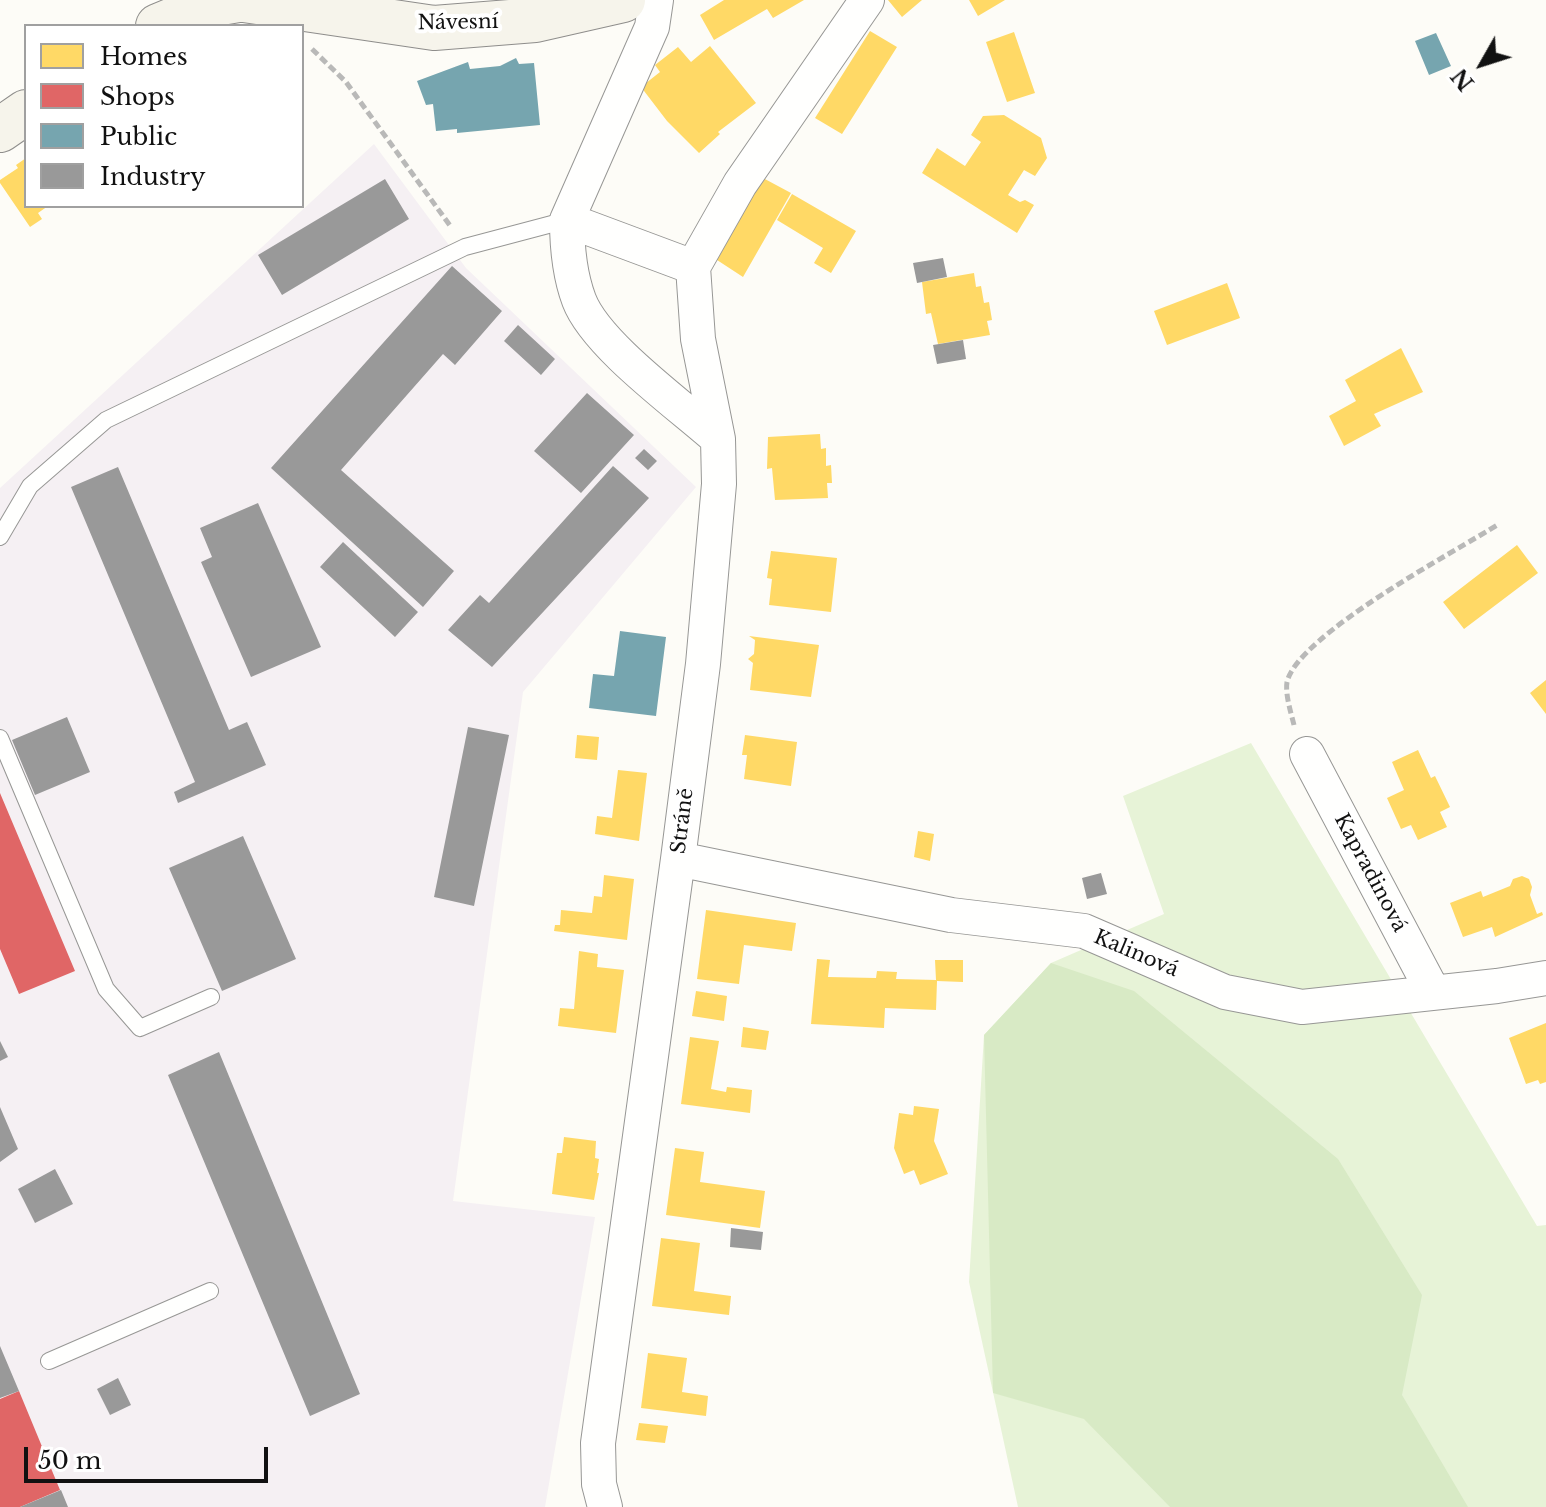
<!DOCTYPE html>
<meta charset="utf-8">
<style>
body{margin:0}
#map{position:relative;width:1546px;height:1507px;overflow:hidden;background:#fdfcf7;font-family:"Libre Baskerville",serif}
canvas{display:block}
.legend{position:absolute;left:24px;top:24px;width:280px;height:184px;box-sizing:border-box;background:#fff;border:2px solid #a0a0a0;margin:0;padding:10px 14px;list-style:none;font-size:24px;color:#111}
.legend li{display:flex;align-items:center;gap:16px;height:40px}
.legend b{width:40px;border:2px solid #a0a0a0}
.north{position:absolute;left:1442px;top:24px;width:80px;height:80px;-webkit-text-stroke:6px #fff;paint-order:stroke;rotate:231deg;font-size:22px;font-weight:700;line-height:32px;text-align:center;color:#111}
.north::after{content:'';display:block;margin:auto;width:28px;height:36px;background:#111;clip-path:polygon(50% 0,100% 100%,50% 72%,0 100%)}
.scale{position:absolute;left:24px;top:1447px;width:244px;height:36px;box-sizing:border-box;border:4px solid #111;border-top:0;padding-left:10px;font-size:24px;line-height:28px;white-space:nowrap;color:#111;-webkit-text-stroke:6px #fff;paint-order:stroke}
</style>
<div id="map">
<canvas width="1546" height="1507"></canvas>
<ul class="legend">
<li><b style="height:22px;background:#ffd966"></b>Homes</li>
<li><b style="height:22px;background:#e06666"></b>Shops</li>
<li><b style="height:22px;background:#76a5af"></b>Public</li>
<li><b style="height:22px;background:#999"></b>Industry</li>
</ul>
<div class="north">N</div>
<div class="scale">50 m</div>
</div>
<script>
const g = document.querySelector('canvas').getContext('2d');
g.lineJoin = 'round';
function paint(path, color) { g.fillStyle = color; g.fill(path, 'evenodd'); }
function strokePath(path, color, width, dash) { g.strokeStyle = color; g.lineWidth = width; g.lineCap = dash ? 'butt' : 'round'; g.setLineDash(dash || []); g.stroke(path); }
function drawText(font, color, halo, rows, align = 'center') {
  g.font = font + ' "Libre Baskerville",serif'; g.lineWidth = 8; g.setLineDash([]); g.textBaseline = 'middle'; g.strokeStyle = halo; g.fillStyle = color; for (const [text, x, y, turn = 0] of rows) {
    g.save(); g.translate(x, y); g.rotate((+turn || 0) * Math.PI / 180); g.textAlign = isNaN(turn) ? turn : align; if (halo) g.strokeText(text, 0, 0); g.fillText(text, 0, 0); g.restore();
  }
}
paint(new Path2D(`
 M374,144L466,268L696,487L523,692L453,1201L595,1217L545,1507H0V488Z`), '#f5f0f3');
paint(new Path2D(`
 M1251,743L1537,1226L1546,1225V1507H1018L969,1282L984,1035L1051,963L1164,914L1123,796Z`), '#e7f3d7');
paint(new Path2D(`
 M1051,963L1134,991L1338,1159L1422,1295L1402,1395L1468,1507H1170L1084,1419L993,1393L984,1035Z`), '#d8eac5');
paint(new Path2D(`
 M724,0H804L773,18L767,9L714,40L700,15Z
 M888,0H922L902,17Z
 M969,0H1005L978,16Z
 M870,31L897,47L842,134L815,118Z
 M1014,32L1035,93L1007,102L986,42Z
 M710,46L756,103L718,132L720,134L699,153L667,121L641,87L660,72L655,65L678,47L691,62Z
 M1004,115L1041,138L1047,158L1035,176L1024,170L1008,195L1020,202L1025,200L1034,205L1017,233L922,173L937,148L965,166L981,142L971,135L983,116Z
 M26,158V206H48L38,213L42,219L30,227L0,183V180L18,168L16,165Z
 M763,178L791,193L743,277L717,260Z
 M792,194L856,231L831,273L814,263L823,248L777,220Z
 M974,273L976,287L981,286L984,303L989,302L992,320L987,321L990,335L938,344L931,313L926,314L922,282Z
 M1227,283L1240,318L1167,345L1154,311Z
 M1401,348L1423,392L1374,414L1381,426L1344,446L1329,416L1356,401L1345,380Z
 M820,434L821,449L826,448V466L831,465L832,483H827L828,498L775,500L772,468L767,469L768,437Z
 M1517,545L1538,573L1464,629L1443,602Z
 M771,551L837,558L831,612L769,605L772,579L767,578Z
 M749,636L819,645L811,697L750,690L753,663L748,659L754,654L755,640Z
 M1546,680V714L1530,693Z
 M577,735L599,737L597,760L575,758Z
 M745,735L797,742L791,786L744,779L747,755H742Z
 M1418,750L1431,778L1435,776L1450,807L1440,812L1447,827L1418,840L1411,825L1401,829L1387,798L1404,790L1392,762Z
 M618,770L647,773L639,841L595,834L597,816L612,818Z
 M918,831L934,834L930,861L914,857Z
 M604,875L634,879L627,940L554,931L555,925H560L561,910L592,913L594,896L602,897Z
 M1522,876L1529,879L1532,887L1530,895L1537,914L1542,912L1543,915L1495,937L1492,927L1463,937L1450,903L1481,891L1483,897L1510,886L1513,879Z
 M706,910L796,923L792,951L744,945L739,984L697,979Z
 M579,951L598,954L597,967L624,970L616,1033L558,1026L560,1008L574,1009Z
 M817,959L830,960L828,977L876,978L877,971L897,972L896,979L936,980L935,960H963V982L937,981L936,1010L885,1008L884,1028L811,1024Z
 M696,991L727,996L724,1021L692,1016Z
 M1546,1023V1082L1540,1084L1538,1080L1526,1084L1509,1038Z
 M743,1027L769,1031L766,1050L741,1047Z
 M690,1037L719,1041L711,1089L726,1092L727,1087L752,1090L750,1113L681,1104Z
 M914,1106L939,1109L934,1141L948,1174L920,1185L914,1170L904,1174L894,1148L899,1113L913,1115Z
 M564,1137L596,1141L595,1158L599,1159L597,1173H599L594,1200L552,1194L557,1153H562Z
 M675,1148L704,1152L700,1182L765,1191L760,1228L666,1215Z
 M661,1238L700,1243L694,1291L731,1296L729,1315L652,1306Z
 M648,1353L687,1358L682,1392L708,1396L706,1416L641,1408Z
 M639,1423L668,1426L665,1443L636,1440Z`), '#ffd966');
paint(new Path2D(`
 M0,793L75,971L19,994L0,949Z
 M19,1391L60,1490L20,1507H0V1399Z`), '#e06666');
paint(new Path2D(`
 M1436,33L1451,66L1429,75L1415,41Z
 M516,58L519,64L534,63L540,125L457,133V129L436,131L433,104L426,105L417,81L468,62L470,69L500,66Z
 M620,631L666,637L656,716L589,708L593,674L614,676Z`), '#76a5af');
paint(new Path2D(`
 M385,179L409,219L282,295L258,255Z
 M943,258L947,277L917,283L913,263Z
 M452,266L502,311L455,365L443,354L341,470L454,571L423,607L271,468Z
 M518,325L555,359L541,375L504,341Z
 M963,340L966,359L937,364L933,345Z
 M587,393L634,435L581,493L534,451Z
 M644,449L657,461L648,470L635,458Z
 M613,466L649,498L492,667L448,630L480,595L489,603Z
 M118,467L229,730L247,722L266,765L178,803L174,792L195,782L71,487Z
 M258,503L321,647L251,677L201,562L212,557L200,528Z
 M343,542L418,612L395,637L320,567Z
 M67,717L90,772L35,795L12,740Z
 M468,727L509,735L474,906L434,897Z
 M243,836L296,959L222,991L169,868Z
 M1101,873L1107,894L1087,899L1082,878Z
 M0,1041L8,1057L0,1061Z
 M219,1052L360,1394L310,1416L168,1075Z
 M0,1107L18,1149L0,1162Z
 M55,1169L73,1204L35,1223L18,1189Z
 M731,1228L763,1232L761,1250L730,1247Z
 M0,1346L19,1391L0,1398Z
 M118,1378L131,1405L110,1415L97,1389Z
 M61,1490L68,1507H20Z`), '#999');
const lane = new Path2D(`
 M0,537L30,486L106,420L465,247L567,220
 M0,738L106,989L140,1028L211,997
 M49,1361L210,1291`);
const street = new Path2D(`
 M656,0L652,27L567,220C567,246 570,276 579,300C596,345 680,405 718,439
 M567,220L693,267
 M693,267L740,184L867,0
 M1307,754L1433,992
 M678,859L951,915L1084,931L1225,992L1302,1007L1497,986L1546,978
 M605,1507L599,1484L598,1443L678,859L703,664L719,484L718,439L698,339L693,267`);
const secondary = new Path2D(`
 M244,0L434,28L535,20L623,0
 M158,26L209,5L238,0
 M0,130L26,112`);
strokePath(lane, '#979795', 18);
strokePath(street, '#979795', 36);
strokePath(secondary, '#8e8d8b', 46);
strokePath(new Path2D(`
 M312,49L346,82L451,227
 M1294,725C1291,713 1285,694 1287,682C1298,635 1454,552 1499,524`), '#b9b9b8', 5, [8, 4]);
strokePath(lane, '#fffffe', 16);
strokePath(street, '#fffffe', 34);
strokePath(secondary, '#f6f4eb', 44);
drawText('20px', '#111', '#fff', [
 ["Návesní",458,23,-1],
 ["Stráně",683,821,-83],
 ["Kapradinová",1370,873,62],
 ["Kalinová",1136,954,23]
]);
</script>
